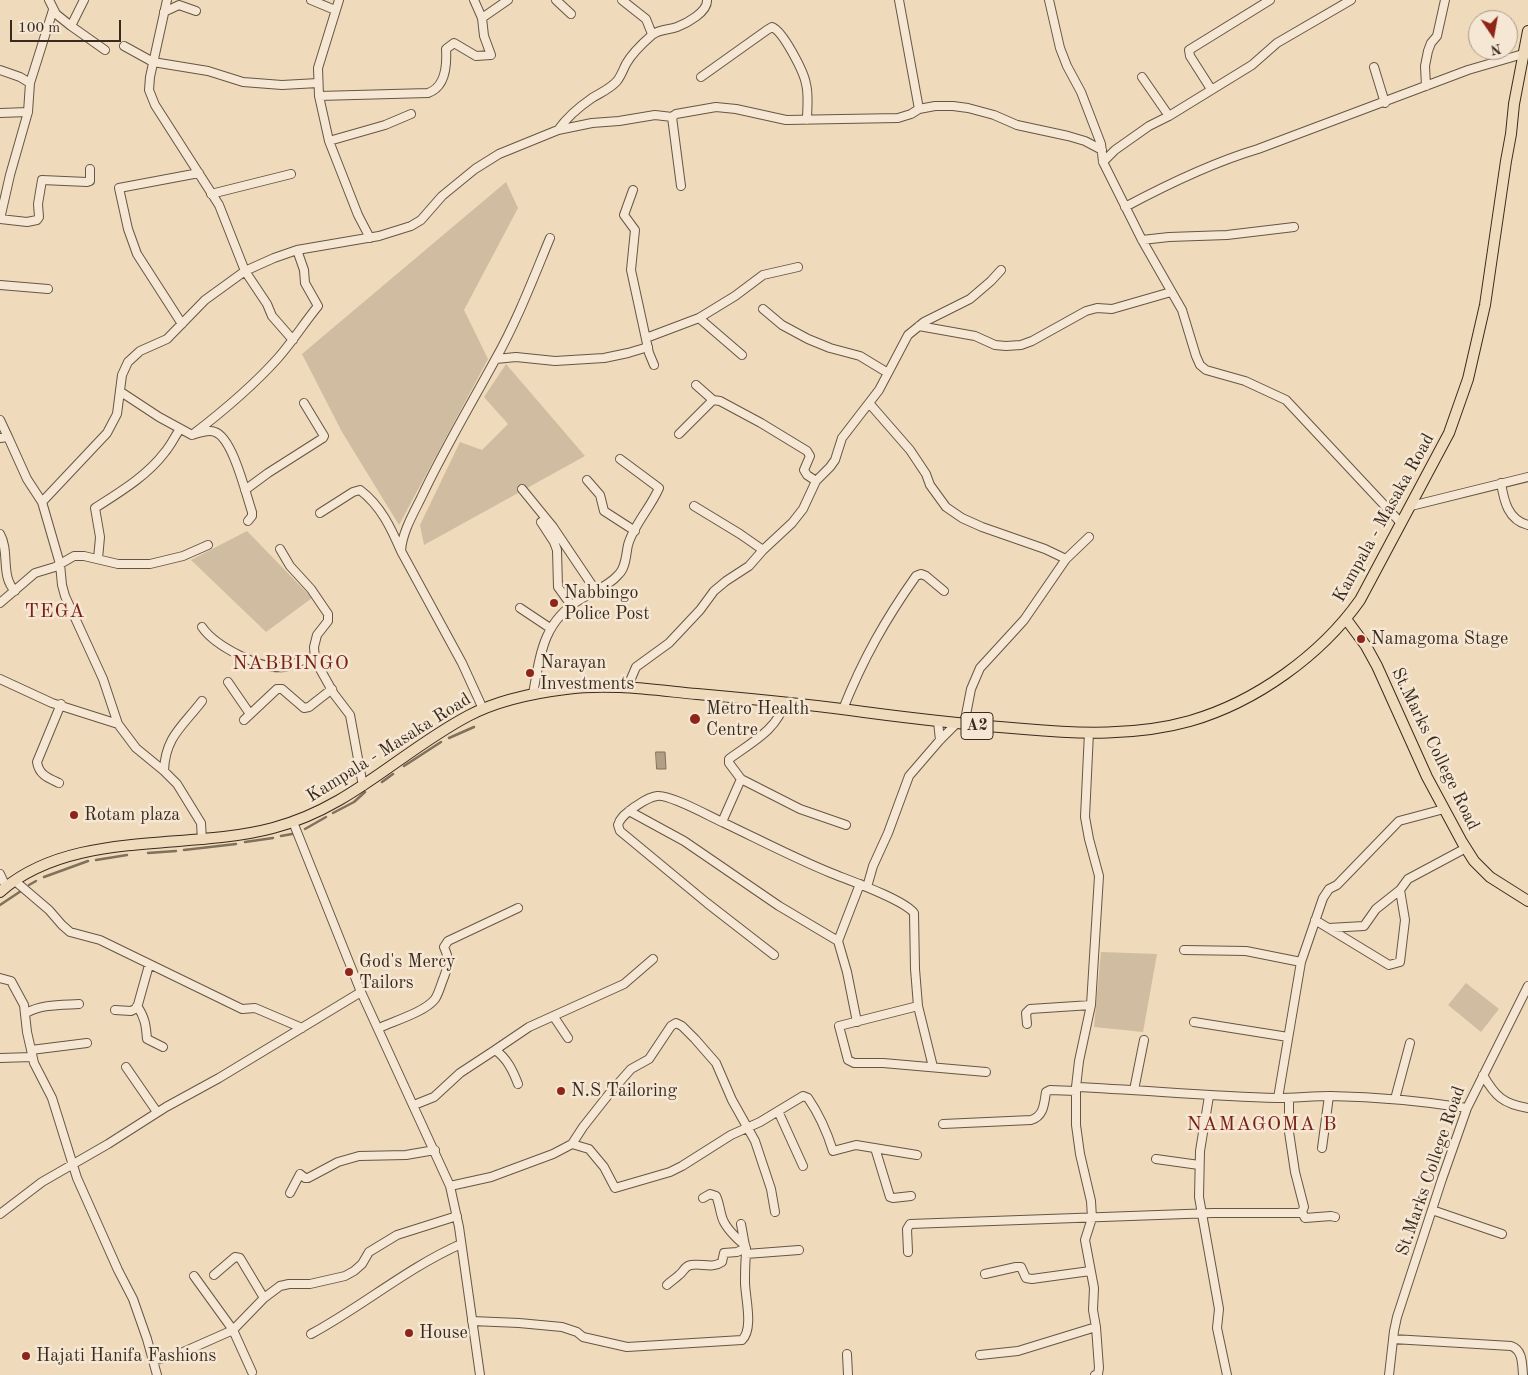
<!DOCTYPE html>
<style>
body{margin:0}
#map{position:relative;width:1528px;height:1375px;overflow:hidden;background:#efdabb;font-family:"Old Standard TT",serif}
canvas{display:block}
.north{position:absolute;left:1468px;top:10px;width:50px;height:50px;box-sizing:border-box;background:#f5e7d3;border:1px solid #a99b8a;border-radius:50%;rotate:168deg;font-size:14px;font-weight:700;line-height:20px;text-align:center;color:#382a1d}
.north::after{content:'';display:block;margin:auto;width:18px;height:22px;background:#8f2418;clip-path:polygon(50% 0,100% 100%,50% 72%,0 100%)}
.scale{position:absolute;left:10px;top:20px;width:111px;height:22px;box-sizing:border-box;border:2px solid #382a1d;border-top:0;padding-left:6px;font-size:15px;line-height:18px;white-space:nowrap;color:#382a1d;-webkit-text-stroke:4px #f5e7d3;paint-order:stroke}
</style>
<div id="map">
<canvas width="1528" height="1375"></canvas>
<div class="north">N</div>
<div class="scale">100 m</div>
</div>
<script>
const g = document.querySelector('canvas').getContext('2d');
g.lineJoin = 'round';
function paint(path, color) { g.fillStyle = color; g.fill(path, 'evenodd'); }
function strokePath(path, color, width, dash) { g.strokeStyle = color; g.lineWidth = width; g.lineCap = dash ? 'butt' : 'round'; g.setLineDash(dash || []); g.stroke(path); }
function drawText(font, color, halo, rows, align = 'center') {
  g.font = font + ' "Old Standard TT",serif'; g.lineWidth = 5; g.setLineDash([]); g.textBaseline = 'middle'; g.strokeStyle = halo; g.fillStyle = color; for (const [text, x, y, turn = 0] of rows) {
    g.save(); g.translate(x, y); g.rotate((+turn || 0) * Math.PI / 180); g.textAlign = isNaN(turn) ? turn : align; if (halo) g.strokeText(text, 0, 0); g.fillText(text, 0, 0); g.restore();
  }
}
paint(new Path2D(`
 M506,182L518,208L464,310L488,359L399,525L342,432L302,354Z
 M506,364L585,456L424,545L420,525L460,442L482,450L508,424L484,397Z
 M247,531L312,598L266,632L191,560Z
 M1101,952L1157,954L1143,1032L1094,1027Z
 M1466,983L1499,1009L1481,1032L1448,1005Z`), '#d0bca0');
const water = new Path2D(`
 M656,752H665L666,769H657Z`);
paint(water, '#b19e85');
strokePath(water, '#81705b', 1);
strokePath(new Path2D(`
 M449,738L474,727
 M404,766L441,742
 M382,782L393,774
 M333,813L354,802L365,792
 M305,829L326,817
 M281,836L292,834
 M245,842L273,838
 M184,850L236,844
 M148,853L176,851
 M96,860L127,855
 M44,877L88,861
 M29,885L36,881
 M0,905L21,891`), '#81705b', 2.5);
const minor = new Path2D(`
 M49,0L56,14L71,26L84,0
 M167,0L150,77L149,90L155,105L219,205L245,271L267,304L272,316L293,340
 M311,0L335,10
 M339,0L318,68L319,96L329,141L358,215L370,238
 M556,0L571,14
 M622,0L646,19L652,34
 M899,0L919,109
 M1049,0L1060,48L1067,66L1081,92L1101,144L1103,162L1142,240L1182,310L1196,356L1200,365L1206,370L1245,381L1286,400L1401,523
 M164,12L179,5L196,11
 M482,18L508,0
 M71,26L105,50
 M124,46L153,62L208,71L243,82L282,85L318,83
 M1374,67L1385,103
 M0,70L20,77L30,83
 M701,77L767,30L772,27C783,31 804,72 806,84C809,95 807,109 807,120
 M1142,77L1169,116
 M1426,86L1425,66L1428,51L1431,43L1437,36L1445,0
 M1211,89L1190,56L1189,50L1270,0
 M319,96L428,93C446,87 447,65 446,49L454,43L476,56L491,55L484,36L482,18L474,0
 M0,113L28,112
 M672,117L681,186
 M558,130C567,117 579,107 592,98C600,93 610,89 617,81C621,76 623,70 626,64C631,55 644,42 652,35C659,29 669,30 677,27C687,23 708,12 707,0
 M329,141L385,125L411,114
 M1103,162L1115,150L1149,126L1169,116L1252,65L1277,43L1351,0
 M633,190L624,215L635,230L631,270L649,353L654,365
 M211,194L291,174
 M1125,207C1168,184 1211,163 1258,149L1468,70L1523,54
 M0,219L10,175L28,112L30,83L53,10
 M0,219L27,222L37,220L39,217L38,204L42,180L87,182L90,181V169
 M1142,240L1169,237L1227,235L1294,227
 M0,285L48,289
 M763,309L782,325L808,339L830,348L860,356L888,373
 M699,318L735,296L763,275L798,267
 M182,324L137,254L128,229L119,188L199,173
 M919,326L975,336L995,345L1006,346L1021,345L1032,341L1086,311L1097,308L1112,309L1171,292
 M646,338L699,318L742,355
 M496,359L516,357L555,361L604,358L628,353L648,347
 M696,385L713,400
 M121,392L159,417L192,435C199,433 208,429 215,432C233,438 246,495 252,512V516L248,521
 M869,403L910,450L926,474L930,485L946,507L962,518L982,527L1045,549L1066,559
 M0,420L8,437
 M679,434L713,400L720,401L761,423L807,451L810,456L804,470L807,475L816,481
 M192,435C222,412 253,386 278,358C293,341 304,323 318,306L305,283L304,270L297,250
 M0,438L8,437L27,479L42,502L60,564L62,585L65,596L103,679L118,724L136,748L164,771L177,784L201,823L202,840
 M587,480L600,495L604,511L635,531
 M1501,483C1504,501 1508,520 1528,525
 M522,489L553,527L596,591
 M245,490L268,473L323,438L324,436L304,403
 M42,502L107,433L117,414L122,375L128,362L140,351L167,339L205,300L245,271L274,258L297,250L379,236L411,226L421,220L442,196L475,169L499,154L558,130L592,123L619,121L655,115L672,117L676,114L716,107L736,109L786,120L898,118L911,114L919,109L935,106H953L968,108L994,115L1017,125L1068,136L1085,141L1102,150
 M1411,506L1528,477
 M320,513L353,492L360,490C381,506 391,528 401,551
 M541,522L554,542L557,550L558,587L571,605
 M0,534C10,551 0,576 15,591
 M280,549L290,566L311,589L328,614V621L317,635L314,647L315,660L334,694L350,715L363,786
 M763,550L792,523L803,509L816,481L830,467L835,460L842,438L879,390L908,335L924,322L970,299L991,281L1001,270
 M98,559L100,537L95,508C120,492 147,476 165,452C171,445 175,436 180,429
 M0,603L35,573L55,567L74,556H84L118,564H150L183,556L208,545
 M520,608L550,628
 M202,627C215,646 261,670 284,667C292,666 301,660 309,658L315,660
 M0,679L52,703L118,724
 M228,682L250,714
 M627,688L636,667L669,643L700,610L714,591L726,581L749,566L763,550L740,534L694,506
 M533,694C540,655 543,621 581,599C594,591 609,586 619,574C626,567 626,554 628,545C633,526 651,507 659,488L620,459
 M785,702C777,730 752,742 729,759V763L741,779L800,809L846,825
 M483,709L462,663L401,551C402,533 413,514 421,498C443,451 470,406 495,360C517,321 533,279 550,238
 M843,709C863,659 885,620 916,576L921,574L926,576L944,591
 M244,720L277,689H282L304,708L309,707L332,689
 M938,722L940,740
 M964,725L971,689L980,668L1024,620L1066,559L1089,537
 M164,771C165,737 183,726 202,701
 M741,779L722,822C758,839 794,858 831,873C848,880 903,899 914,913L915,969L918,1006L933,1067
 M59,783C48,778 39,775 37,762L61,704
 M629,811L684,841L779,906L838,941L860,884
 M293,822L361,992L450,1186L459,1227L480,1375
 M722,822C709,816 669,794 657,796C648,797 641,803 633,808C627,813 620,817 618,825L620,831L707,903L774,955
 M0,874L6,887
 M15,881L49,910L62,925L70,932L100,940L242,1009L255,1008L302,1028
 M867,887L873,866L888,833L909,776L940,740L956,724
 M1315,920L1389,965L1400,962L1405,920L1400,890L1408,879L1466,848
 M1328,928L1364,926L1376,909L1400,890
 M838,941L847,972L857,1022
 M1184,950L1246,951L1301,962
 M0,978L11,981L24,1005L27,1032L34,1063L52,1098L77,1178L118,1270L133,1299L147,1339L157,1375
 M137,1006C145,1017 146,1026 147,1039L163,1047
 M918,1006L839,1026L848,1060L854,1063H883L986,1072
 M115,1010L131,1011L137,1008L149,965
 M26,1013C42,1004 61,1005 79,1004
 M554,1017L568,1038
 M1194,1022L1288,1037
 M1027,1024L1026,1013L1030,1009L1091,1005
 M379,1028C394,1021 425,1012 435,999C439,993 441,984 444,977C449,963 450,961 444,947L448,941L518,908
 M31,1050L87,1043
 M495,1050L529,1027L624,984L653,959
 M0,1058L32,1057
 M126,1067L157,1112
 M1483,1075C1495,1096 1503,1104 1528,1108
 M1076,1087C1143,1090 1210,1096 1277,1098C1295,1098 1313,1096 1331,1096C1377,1097 1422,1101 1467,1108
 M1134,1090L1144,1040
 M1209,1096L1200,1151L1199,1197L1219,1309L1217,1328L1227,1375
 M1278,1098L1301,962L1323,898L1329,889L1337,885L1399,821L1444,809
 M1395,1099L1410,1043
 M414,1105L434,1097L460,1073L495,1050C507,1058 513,1071 518,1084
 M778,1111L803,1166
 M943,1124L1031,1120C1044,1116 1044,1104 1046,1092L1050,1090L1076,1091
 M572,1144L589,1149L604,1167L615,1188L670,1172L682,1166L731,1135L760,1122L803,1096L808,1098C819,1114 827,1132 833,1151L856,1145L917,1155
 M875,1148L890,1197L893,1198L911,1196
 M1322,1148L1329,1096
 M1156,1159L1199,1165
 M450,1186L491,1177L553,1154L572,1144L583,1127L609,1094L631,1069L649,1059L671,1026L676,1023L682,1026L695,1039L716,1063L732,1100L755,1141L771,1189L775,1212
 M290,1193L300,1174L305,1178H308L338,1162L359,1156L406,1155L435,1150
 M703,1198L710,1194L716,1196C720,1204 720,1215 724,1222C728,1230 739,1241 745,1245
 M1432,1210L1502,1234
 M1302,1212L1305,1218L1331,1216L1335,1217
 M0,1214L42,1182L108,1144L166,1107L219,1078L361,992
 M741,1224L745,1246
 M908,1252L907,1229L910,1224L1213,1213H1298L1302,1212L1304,1207L1295,1172L1289,1132V1098
 M985,1274L1016,1267H1021L1026,1278L1032,1279L1090,1271
 M214,1275L235,1257L240,1258L264,1298
 M194,1276L233,1330L252,1372
 M667,1285C671,1281 675,1279 679,1275C684,1272 684,1266 691,1265C702,1263 712,1269 722,1262L724,1253L737,1252L746,1248V1252
 M472,1321L519,1323L562,1327L577,1332L583,1337L627,1347L742,1340C754,1329 745,1297 745,1282C745,1273 745,1264 746,1254L799,1250
 M311,1334C363,1306 407,1268 461,1244
 M1393,1339L1511,1346C1523,1350 1522,1364 1523,1375
 M847,1354L848,1375
 M980,1355L1018,1351L1096,1327L1093,1310L1094,1288L1085,1240L1092,1218L1091,1201L1080,1154L1076,1125V1087L1079,1061L1091,1005L1099,876L1089,839L1085,817L1089,732
 M153,1361L181,1353L233,1330L264,1298L280,1286L289,1284H310L345,1276L354,1271L362,1264L369,1252L397,1235L457,1216
 M1095,1375L1098,1374L1099,1368L1096,1327
 M1389,1375L1394,1331L1397,1317L1442,1179L1467,1108L1528,986`);
const major = new Path2D(`
 M1346,619L1366,646L1377,666L1427,777L1462,842L1474,861L1490,877L1528,901
 M0,892C71,829 187,851 273,828C350,808 400,752 468,716C498,700 533,693 566,689C609,683 654,690 697,694C753,699 808,704 864,712C917,719 970,725 1024,729C1078,734 1137,736 1190,721C1256,702 1321,655 1360,600L1449,433L1468,379L1485,305L1506,161L1511,134L1514,104L1528,31`);
strokePath(minor, '#665644', 10);
strokePath(major, '#382a1d', 12);
strokePath(minor, '#f5e7d3', 8);
strokePath(major, '#efdabb', 10);
for (const [x, y, r, color] of [
 [554,603,5,"#8f2418"],
 [1361,639,5,"#8f2418"],
 [530,673,5,"#8f2418"],
 [695,719,6,"#8f2418"],
 [74,815,5,"#8f2418"],
 [349,972,5,"#8f2418"],
 [561,1091,5,"#8f2418"],
 [409,1333,5,"#8f2418"],
 [26,1356,5,"#8f2418"]
]) { const dot = new Path2D(); dot.arc(x, y, r, 0, 2 * Math.PI); g.fillStyle = color; g.fill(dot); strokePath(dot, '#f5e7d3', 2); }
for (const [x, y, w] of [
 [977,726,32]
]) { const box = new Path2D(); box.roundRect(x - w / 2, y - 13.5, w, 27, 4); g.fillStyle = '#f5e7d3'; g.fill(box); strokePath(box, '#382a1d', 1); }
drawText('bold 16px', '#382a1d', null, [
 ["A2",977,726]
]);
drawText('18px', '#382a1d', '#f5e7d3', [
 ["Kampala - Masaka Road",1384,518,-61],
 ["Kampala - Masaka Road",389,748,-32],
 ["St.Marks College Road",1435,749,64],
 ["St.Marks College Road",1431,1171,-71]
]);
drawText('18px', '#382a1d', '#f5e7d3', [
 ["Nabbingo",564,593],
 ["Police Post",564,614],
 ["Namagoma Stage",1371,639],
 ["Narayan",540,663],
 ["Investments",540,684],
 ["Metro Health",706,709],
 ["Centre",706,730],
 ["Rotam plaza",84,815],
 ["God's Mercy",359,962],
 ["Tailors",359,983],
 ["N.S Tailoring",571,1091],
 ["House",419,1333],
 ["Hajati Hanifa Fashions",36,1356]
], 'left');
g.letterSpacing = '1px';
drawText('20px', '#7a1f14', '#f5e7d3', [
 ["TEGA",55,612],
 ["NABBINGO",291,664],
 ["NAMAGOMA B",1262,1125]
]);
g.letterSpacing = '0px';
</script>
